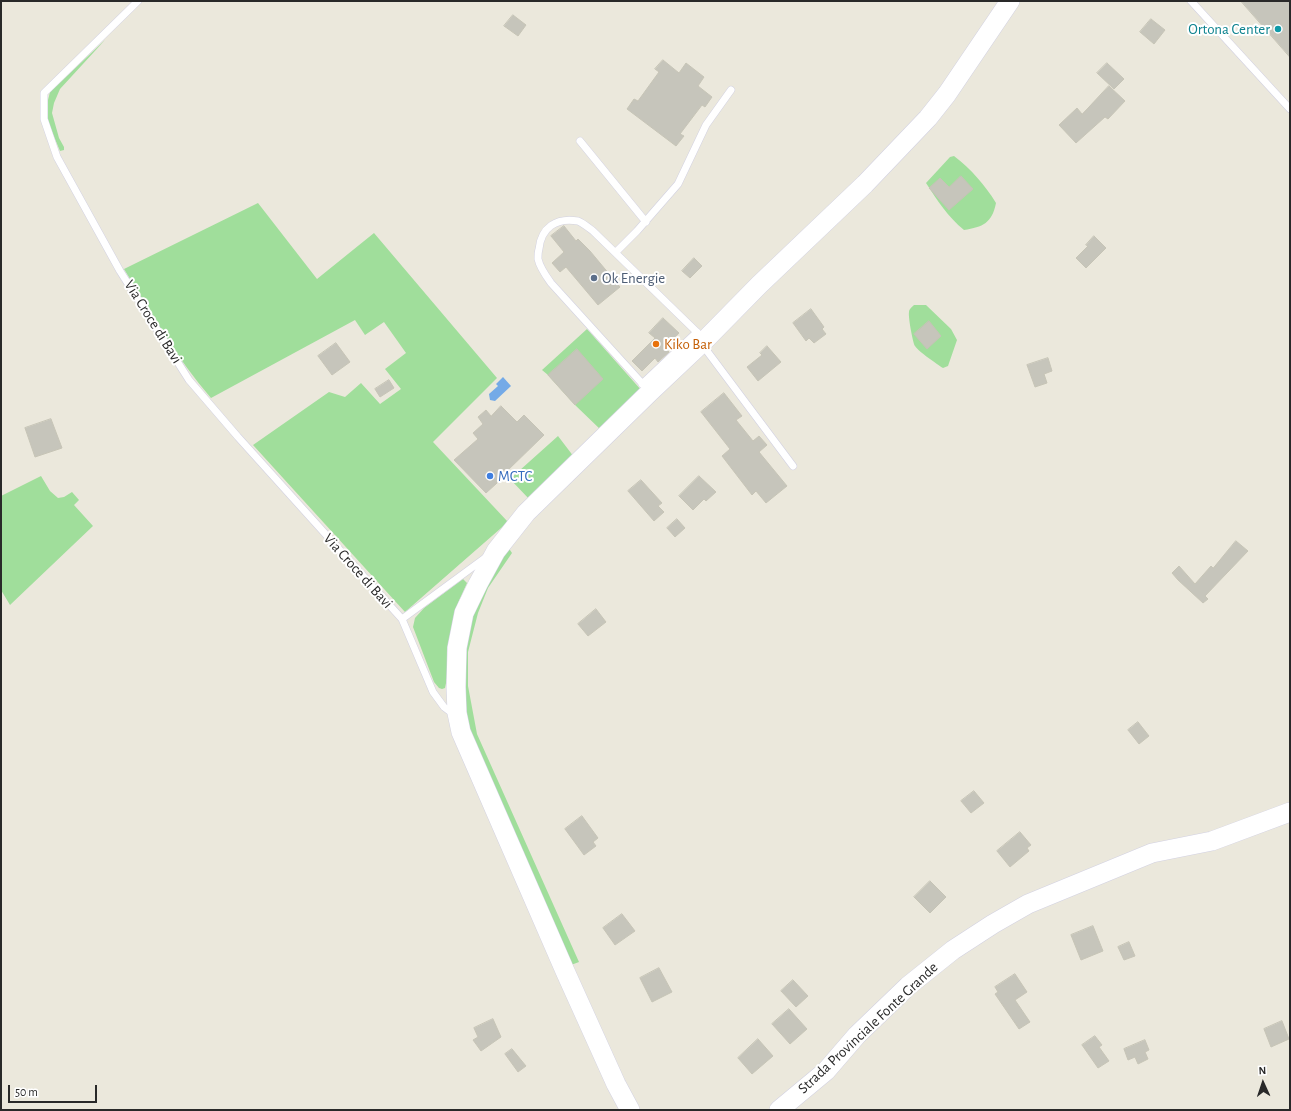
<!DOCTYPE html>
<style>
body{margin:0}
#map{position:relative;width:1291px;height:1111px;overflow:hidden;background:#ebe8dc;font-family:"Alegreya Sans",sans-serif}
canvas{display:block}
.frame{position:absolute;inset:0;border:2px solid #292929;pointer-events:none}
.north{position:absolute;left:1243px;top:1063px;width:40px;height:40px;-webkit-text-stroke:3px #fff;paint-order:stroke;rotate:357deg;font-size:11px;font-weight:700;line-height:16px;text-align:center;color:#292929}
.north::after{content:'';display:block;margin:auto;width:14px;height:18px;background:#292929;clip-path:polygon(50% 0,100% 100%,50% 72%,0 100%)}
.scale{position:absolute;left:8px;top:1085px;width:89px;height:18px;box-sizing:border-box;border:2px solid #292929;border-top:0;padding-left:5px;font-size:12px;line-height:14px;white-space:nowrap;color:#292929;-webkit-text-stroke:3px #fff;paint-order:stroke}
</style>
<div id="map">
<canvas width="1291" height="1111"></canvas>
<div class="frame"></div>
<div class="north">N</div>
<div class="scale">50 m</div>
</div>
<script>
const g = document.querySelector('canvas').getContext('2d');
g.lineJoin = 'round';
function paint(path, color) { g.fillStyle = color; g.fill(path, 'evenodd'); }
function strokePath(path, color, width, dash) { g.strokeStyle = color; g.lineWidth = width; g.lineCap = dash ? 'butt' : 'round'; g.setLineDash(dash || []); g.stroke(path); }
function drawText(font, color, halo, rows, align = 'center') {
  g.font = font + ' "Alegreya Sans",sans-serif'; g.lineWidth = 4; g.setLineDash([]); g.textBaseline = 'middle'; g.strokeStyle = halo; g.fillStyle = color; for (const [text, x, y, turn = 0] of rows) {
    g.save(); g.translate(x, y); g.rotate((+turn || 0) * Math.PI / 180); g.textAlign = isNaN(turn) ? turn : align; if (halo) g.strokeText(text, 0, 0); g.fillText(text, 0, 0); g.restore();
  }
}
paint(new Path2D(`
 M105,40L60,89L54,103L52,113L59,138L64,147V150L60,151L47,120V104L50,92Z
 M954,156C971,169 985,185 996,203C992,223 983,227 964,230C948,217 937,200 926,183L950,157Z
 M258,203L317,279L374,233L497,378L433,442L508,522L405,612L253,445L329,392L345,397L361,383L380,404L401,389L385,369L406,353L384,322L365,335L355,320L211,398C177,359 151,313 124,269Z
 M914,305H926L951,329L957,340L948,366L943,368C937,364 919,352 915,346C913,343 908,317 909,312C909,309 912,307 914,305Z
 M587,329L642,391L602,431L575,405L548,375L542,370Z
 M558,436L574,457L530,500L510,479Z
 M41,476L50,491L58,498L64,497L72,492L79,500L74,505L93,526L10,605L1,590V496Z
 M508,547L512,553L488,588L478,613L468,652V686L477,734L579,962L571,965L475,748L467,719L462,675L473,610Z
 M463,579L467,583L458,603L447,678L445,688L442,689L439,688L434,682L413,627L415,618L424,608Z`), '#a0de9b');
paint(new Path2D(`
 M503,377L511,386L495,401L490,400L489,394L498,386L496,384Z`), '#74aae7');
const building = new Path2D(`
 M1241,1H1290V57Z
 M513,15L526,25L518,36L504,26Z
 M1151,19L1165,30L1154,44L1140,32Z
 M663,60L679,73L686,63L704,77L698,86L712,97L705,107L702,105L680,134L684,136L676,146L627,109L634,99L638,101L659,72L655,69Z
 M1107,63L1124,79L1114,89L1097,73Z
 M1109,86L1125,101L1108,119L1105,117L1076,143L1059,125L1077,108L1082,114Z
 M961,176L973,189L949,210L929,188L940,178L949,187Z
 M564,226L576,241L578,239L590,251L620,287L598,305L566,267L560,272L552,263L564,252L551,236Z
 M1094,236L1106,248L1086,268L1076,258L1088,246L1086,245Z
 M694,258L702,266L690,278L682,271Z
 M811,309L824,327L822,329L826,334L814,343L809,338L806,341L793,323Z
 M663,318L679,333L665,348L669,352L658,362L655,358L642,371L632,361L655,338L649,333Z
 M929,321L941,336L927,349L914,334Z
 M336,343L350,362L332,375L318,356Z
 M767,346L781,362L758,381L747,367L762,355L760,353Z
 M577,349L603,379L575,405L548,375Z
 M1048,358L1052,371L1044,374L1047,383L1035,387L1027,365Z
 M389,380L394,388L380,397L375,389Z
 M724,393L742,416L736,420L753,441L759,436L767,445L759,452L787,486L766,503L756,491L752,495L722,456L730,449L701,412Z
 M501,406L517,422L524,415L544,435L506,472L507,474L486,493L454,460L478,439L473,433L483,424L478,417L486,410L491,416Z
 M51,419L62,448L35,457L25,428Z
 M699,476L716,492L706,501L704,499L693,510L679,496Z
 M641,480L662,503L658,506L664,512L654,521L628,491Z
 M677,519L685,528L675,537L667,528Z
 M1236,541L1248,551L1205,596L1208,599L1203,603L1178,580L1172,573L1179,566L1195,584L1211,566L1213,568Z
 M596,609L606,622L588,636L578,624Z
 M1138,722L1149,736L1139,744L1128,730Z
 M974,791L984,803L971,813L961,801Z
 M582,816L598,838L593,842L596,846L584,855L565,829Z
 M1020,832L1031,845L1027,848L1029,851L1010,867L997,851Z
 M930,881L946,897L930,913L914,897Z
 M622,914L635,931L615,945L603,928Z
 M1093,926L1103,951L1081,960L1071,935Z
 M1129,942L1135,956L1124,960L1118,947Z
 M659,968L672,992L652,1002L640,978Z
 M1015,974L1027,992L1015,1000L1030,1022L1019,1029L995,994L998,992L995,987Z
 M793,980L808,996L796,1007L781,991Z
 M789,1009L807,1029L790,1044L772,1024Z
 M493,1019L501,1037L481,1051L473,1040L478,1037L474,1028Z
 M1282,1021L1289,1039L1271,1047L1264,1029Z
 M1095,1036L1102,1045L1099,1047L1109,1061L1098,1068L1082,1045Z
 M758,1039L773,1056L752,1074L738,1058Z
 M1145,1040L1149,1050L1145,1052L1148,1059L1138,1064L1135,1057L1128,1060L1124,1049Z
 M512,1049L526,1066L518,1072L505,1054Z`);
paint(building, '#c6c5bb');
strokePath(building, '#c6c4b6', 1);
const lane = new Path2D(`
 M138,1L44,93V119L57,157L120,271L189,380L238,437L402,619L433,692L444,707L452,713H455
 M1191,1L1290,109
 M580,141L646,222
 M616,252L637,231L678,184L706,125L731,90
 M701,343L793,466
 M642,384L697,332
 M649,391L551,283C546,276 540,268 538,259C538,256 538,252 539,249C541,228 556,217 578,221C583,223 589,228 593,231L705,340
 M402,619L485,558`);
const secondary = new Path2D(`
 M630,1110L616,1084L565,971L461,732L457,713L456,687L457,648L464,613L478,584L496,551L526,513L650,392L705,340L759,285L865,184L928,118L947,94L1010,1
 M779,1110L826,1071L857,1035L908,986L953,950L993,924L1028,904L1152,853L1212,841L1290,812`);
strokePath(lane, '#d2d1e1', 8);
strokePath(secondary, '#d2d1e1', 20);
strokePath(lane, '#fff', 7);
strokePath(secondary, '#fff', 19);
for (const [x, y, r, color] of [
 [1278,29,4,"#0f9aa8"],
 [594,278,4,"#5c6f8a"],
 [656,344,4,"#e8710a"],
 [490,476,4,"#3f7fe0"]
]) { const dot = new Path2D(); dot.arc(x, y, r, 0, 2 * Math.PI); g.fillStyle = color; g.fill(dot); strokePath(dot, '#fff', 1.5); }
drawText('15px', '#0d838f', '#fff', [
 ["Ortona Center",1270,29]
], 'right');
drawText('15px', '#4e5e75', '#fff', [
 ["Ok Energie",602,278]
], 'left');
drawText('15px', '#292929', '#fff', [
 ["Via Croce di Bavi",153,322,58],
 ["Via Croce di Bavi",358,571,48],
 ["Strada Provinciale Fonte Grande",868,1028,-43]
]);
drawText('15px', '#c56008', '#fff', [
 ["Kiko Bar",664,344]
], 'left');
drawText('15px', '#366cbe', '#fff', [
 ["MCTC",498,476]
], 'left');
</script>
